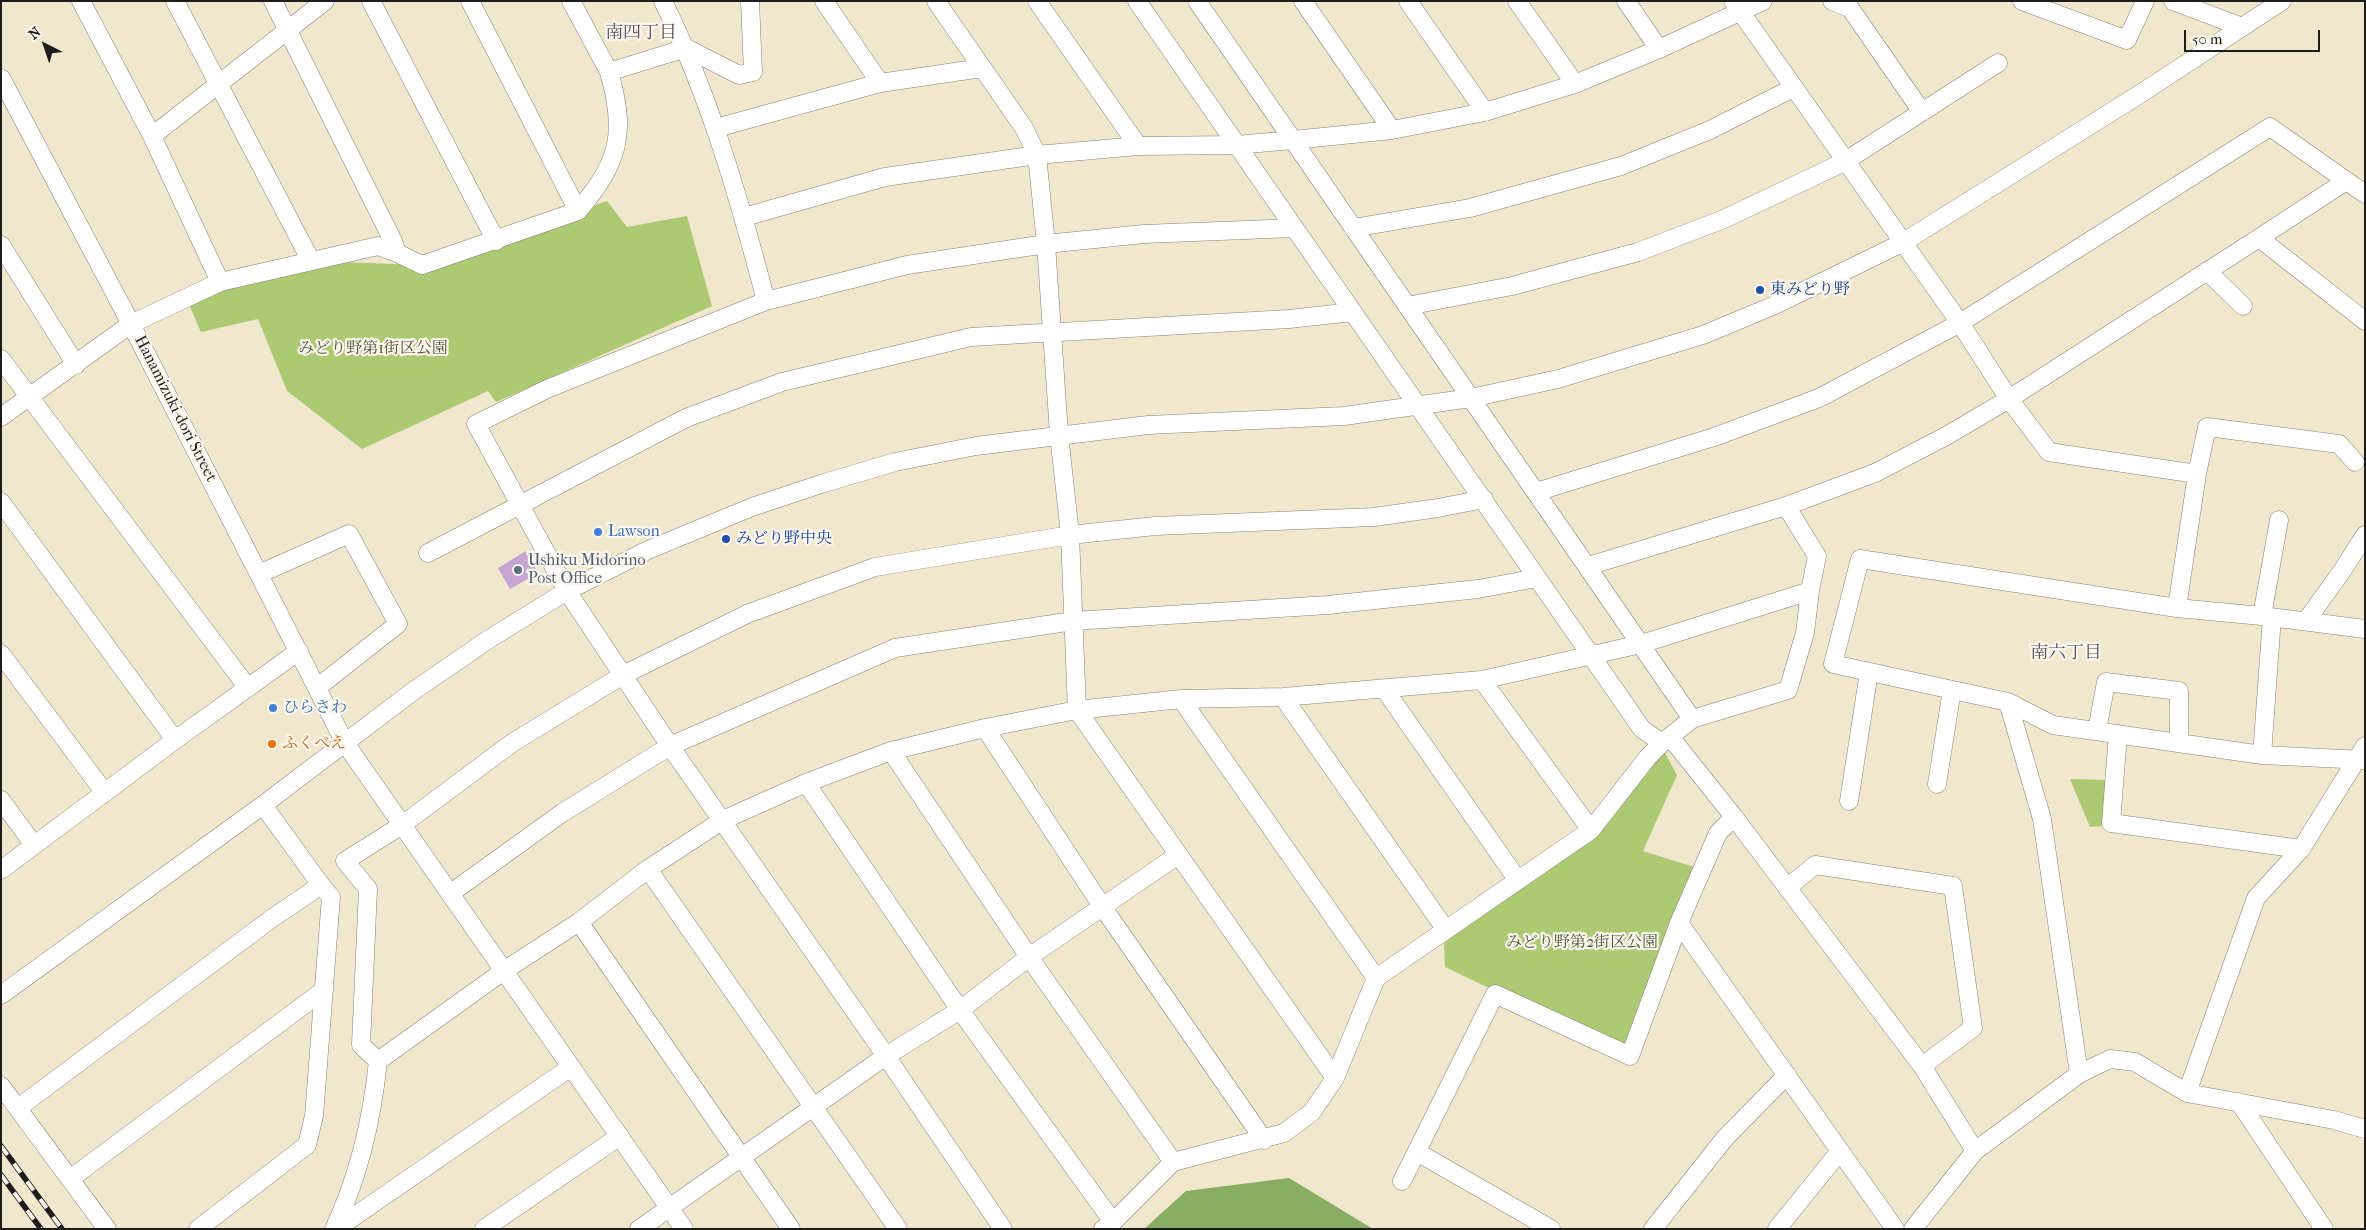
<!DOCTYPE html>
<meta charset="utf-8">
<style>
body{margin:0}
#map{position:relative;width:2366px;height:1230px;overflow:hidden;background:#f0e7cc;font-family:"IM FELL French Canon",serif}
canvas{display:block}
.frame{position:absolute;inset:0;border:2px solid #1c1c1c;pointer-events:none}
.north{position:absolute;left:20px;top:20px;width:50px;height:50px;-webkit-text-stroke:4px #fbf7ec;paint-order:stroke;rotate:319deg;font-size:14px;font-weight:700;line-height:20px;text-align:center;color:#1c1c1c}
.north::after{content:'';display:block;margin:auto;width:18px;height:22px;background:#1c1c1c;clip-path:polygon(50% 0,100% 100%,50% 72%,0 100%)}
.scale{position:absolute;left:2184px;top:30px;width:136px;height:22px;box-sizing:border-box;border:2px solid #1c1c1c;border-top:0;padding-left:6px;font-size:15px;line-height:18px;white-space:nowrap;color:#1c1c1c;-webkit-text-stroke:4px #fbf7ec;paint-order:stroke}
</style>
<div id="map">
<canvas width="2366" height="1230"></canvas>
<div class="frame"></div>
<div class="north">N</div>
<div class="scale">50 m</div>
</div>
<script>
const g = document.querySelector('canvas').getContext('2d');
g.lineJoin = 'round';
function paint(path, color) { g.fillStyle = color; g.fill(path, 'evenodd'); }
function strokePath(path, color, width, dash) { g.strokeStyle = color; g.lineWidth = width; g.lineCap = dash ? 'butt' : 'round'; g.setLineDash(dash || []); g.stroke(path); }
function drawText(font, color, halo, rows, align = 'center') {
  g.font = font + ' "IM FELL French Canon","Noto Serif JP",serif'; g.lineWidth = 4.5; g.setLineDash([]); g.textBaseline = 'middle'; g.strokeStyle = halo; g.fillStyle = color; for (const [text, x, y, turn = 0] of rows) {
    g.save(); g.translate(x, y); g.rotate((+turn || 0) * Math.PI / 180); g.textAlign = isNaN(turn) ? turn : align; if (halo) g.strokeText(text, 0, 0); g.fillText(text, 0, 0); g.restore();
  }
}
paint(new Path2D(`
 M607,201L627,227L687,216L712,306L496,402L488,391L362,449L287,391L258,319L201,332L188,302L234,282L311,261L422,265Z
 M1664,751L1677,775L1643,851L1694,867L1696,876L1625,1053L1445,967L1444,943L1560,860Z
 M2070,779L2106,780L2102,826L2090,827Z`), '#abca72');
paint(new Path2D(`
 M1289,1178L1373,1229L1145,1228L1186,1191Z`), '#88ae64');
paint(new Path2D(`
 M526,551L538,573L510,589L498,568Z`), '#c7a4d2');
const minor = new Path2D(`
 M81,1L152,136L220,282
 M175,1L311,261
 M371,1L496,241
 M571,1L609,72L686,48L739,75L753,72L750,1
 M663,1C710,97 739,198 766,301L547,389L476,424L567,591L670,746L886,1056L1003,1229
 M824,1L880,83
 M936,1L1024,128L1037,155L1046,244L1059,434L1070,535L1077,710L1335,1078
 M1037,1L1138,146
 M1137,1L1642,729L1662,743L1692,719L1788,690L1805,633L1810,591L1817,556L1786,506L1875,473L1946,436L2009,399L2259,238L2365,321
 M1197,1L1692,719
 M1303,1L1392,130
 M1408,1L1485,112
 M1517,1L1575,84
 M1626,1L1659,49
 M1733,1L1960,323L2009,399L2049,452L2197,474L2207,427L2339,444L2355,462
 M1832,1L1850,8L1922,112
 M2022,1L2127,40L2145,1
 M2173,1L2242,27
 M1,78L131,324L345,743L684,1229
 M716,128L880,83L982,68
 M152,136L325,1
 M578,211C619,162 627,134 609,72
 M744,217L885,177L1037,155L1138,146L1236,145L1293,140L1392,130L1485,112L1575,84L1659,49L1763,1
 M1353,228L1470,208L1621,166L1710,130L1793,88
 M2259,238L2346,181
 M1,245L76,365
 M397,253L422,265L578,211L470,1
 M2207,271L2243,306
 M766,301L907,265L1046,244L1144,234L1295,228
 M1407,306L1512,286L1638,252L1724,219L1844,162L1998,63
 M1,359L248,688
 M1,417L131,324L220,282L378,246L397,253L393,241L273,1
 M1536,492L1714,437L1819,398L1960,323L2270,127L2365,194
 M1,502L175,740
 M428,553L686,418L782,382L971,337L1289,319L1353,312
 M1588,566L1786,506
 M259,574L349,534L398,624L318,687
 M2177,608L2197,474
 M2262,616L2279,520
 M2306,621L2342,571L2365,535
 M1,654L105,793
 M1482,680L1591,830
 M1385,690L1517,879
 M1283,697L1446,930
 M1181,699L1376,978
 M2008,702L2053,725L2262,755L2365,760
 M985,728L1102,906L1264,1140
 M2097,731L2106,682L2179,691V743
 M2118,734L2111,823L2301,849
 M1671,738L1734,817L1922,1066L1975,1151
 M891,751L1029,957L1173,1162
 M2262,755L2272,617
 M806,783L960,1010L1113,1222
 M1937,784L1952,690
 M1,800L34,845
 M1849,801L1869,672
 M263,805L321,885
 M648,869L898,1229
 M1,870L175,740L299,651
 M1787,888L1815,865L1953,886L1973,1028L1922,1066
 M451,893L562,813L670,746L895,648L1073,621L1328,605L1478,589L1537,578
 M579,922L791,1229
 M1679,923L1895,1229
 M1,995L263,805L412,692L489,639L567,591L648,550L752,507L821,484L895,462L976,446L1148,425L1344,416L1471,398L1558,379L1703,335L1775,305L1902,243L2140,94L2282,1
 M378,1061L505,970L579,922L648,869L723,820L806,783L891,751L985,728L1077,710L1181,699L1283,697L1482,680L1641,644L1810,591
 M2079,1074L2042,819L2008,702L1833,664L1860,559L2177,608L2262,616L2365,629
 M1,1086L107,1229
 M2187,1093L2256,898L2301,849L2365,746
 M2239,1102L2324,1229
 M18,1108L271,919L321,885L331,897L314,1116L307,1145L198,1229
 M1417,1152L1551,1229
 M70,1179L324,990
 M1402,1181L1495,994L1630,1056L1679,923L1718,833L1734,817
 M334,1229C359,1176 372,1120 378,1061L361,1045L368,889L345,861L402,825L512,743L623,675L747,614L875,567L1070,535L1155,526L1374,517L1438,508L1484,499
 M336,1229L571,1067
 M484,1229L620,1136
 M639,1229L886,1056L960,1010L1029,957L1178,855
 M1103,1229L1113,1222L1173,1162L1284,1133L1312,1112L1335,1078L1376,978L1591,830L1648,757L1662,743
 M1653,1229L1725,1138L1787,1075
 M1777,1229L1840,1151
 M1913,1229L1975,1151L2079,1074L2110,1059L2135,1062L2187,1093L2334,1120L2365,1129`);
strokePath(minor, '#868274', 19);
strokePath(minor, '#fff', 18);
const rail = new Path2D(`
 M1,1146L62,1229
 M1,1175L41,1229`);
strokePath(rail, '#1c1c1c', 5.5);
strokePath(rail, '#fbf7ec', 4, [11]);
for (const [x, y, r, color] of [
 [1760,290,5,"#1a4fb4"],
 [598,532,5,"#3f7fe0"],
 [726,539,5,"#1a4fb4"],
 [518,570,5,"#5c6f8a"],
 [273,708,5,"#3f7fe0"],
 [272,744,5,"#e8710a"]
]) { const dot = new Path2D(); dot.arc(x, y, r, 0, 2 * Math.PI); g.fillStyle = color; g.fill(dot); strokePath(dot, '#fbf7ec', 2); }
drawText('16px', '#164399', '#fbf7ec', [
 ["東みどり野",1770,290],
 ["みどり野中央",736,539]
], 'left');
drawText('16px', '#4e593a', '#fbf7ec', [
 ["みどり野第1街区公園",373,349],
 ["みどり野第2街区公園",1582,943]
]);
drawText('16px', '#1c1c1c', '#fbf7ec', [
 ["Hanamizuki-dori Street",175,409,63]
]);
drawText('16px', '#366cbe', '#fbf7ec', [
 ["Lawson",608,532],
 ["ひらさわ",283,708]
], 'left');
drawText('16px', '#4e5e75', '#fbf7ec', [
 ["Ushiku Midorino",528,561],
 ["Post Office",528,579]
], 'left');
drawText('16px', '#c56008', '#fbf7ec', [
 ["ふくべえ",282,744]
], 'left');
drawText('18px', '#584c5c', '#fbf7ec', [
 ["南四丁目",641,34],
 ["南六丁目",2066,654]
]);
</script>
